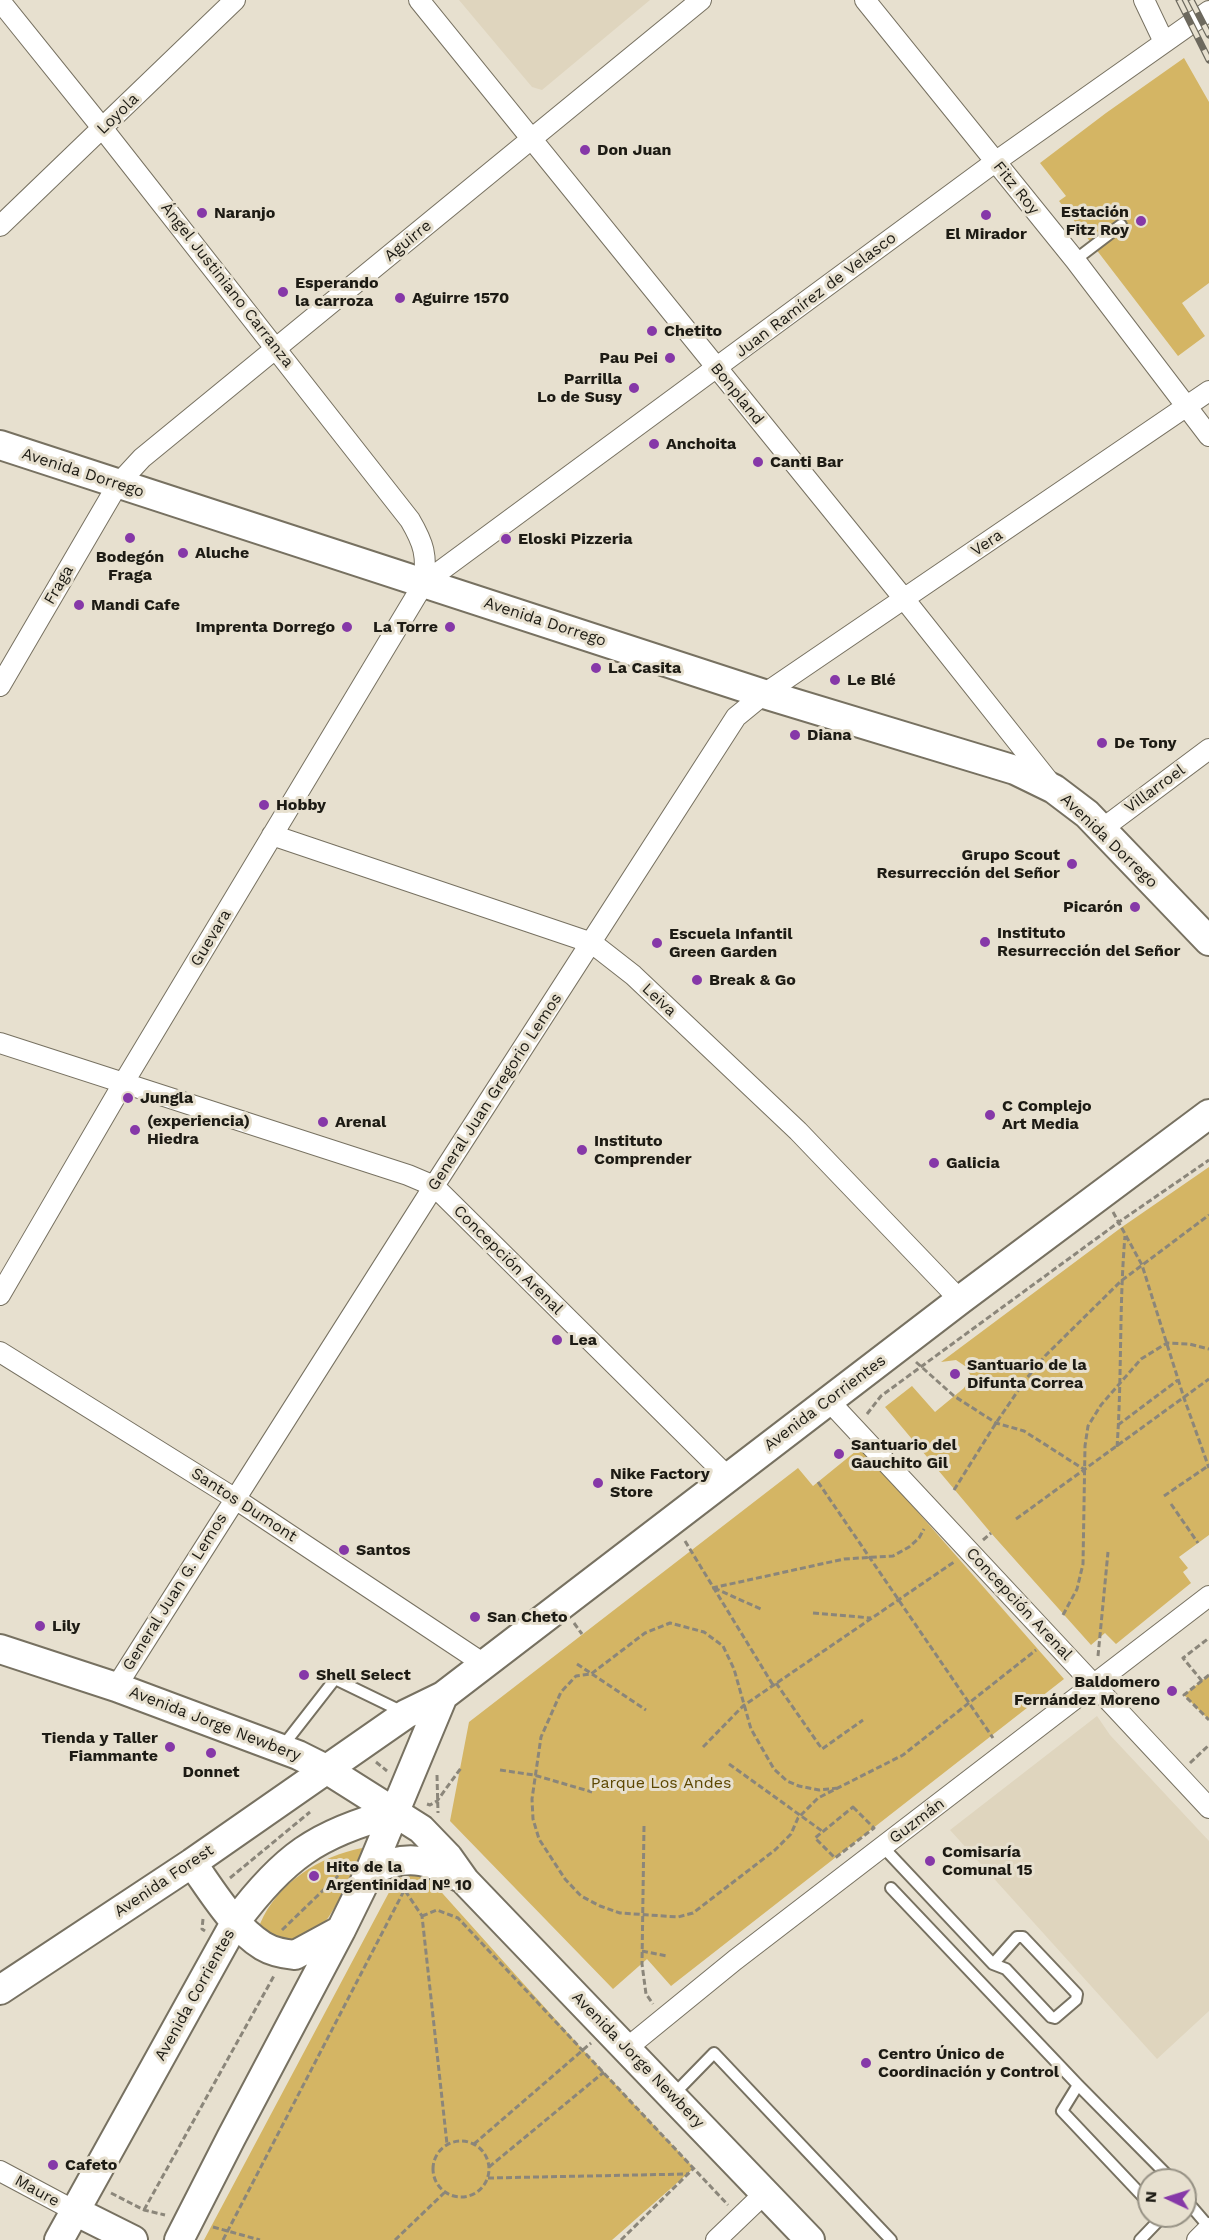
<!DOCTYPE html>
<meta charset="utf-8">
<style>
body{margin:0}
#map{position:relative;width:1209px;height:2240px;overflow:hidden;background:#e7e0cf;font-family:"Work Sans",sans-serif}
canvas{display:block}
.north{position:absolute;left:1137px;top:2168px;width:60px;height:60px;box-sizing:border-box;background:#e7e0cf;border:2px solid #969184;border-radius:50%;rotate:274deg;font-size:16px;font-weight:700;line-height:24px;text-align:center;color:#1d1b14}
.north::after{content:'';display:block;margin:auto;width:21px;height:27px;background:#8638a8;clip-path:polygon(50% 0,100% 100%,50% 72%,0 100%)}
</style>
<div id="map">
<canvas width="1209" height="2240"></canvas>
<div class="north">N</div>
</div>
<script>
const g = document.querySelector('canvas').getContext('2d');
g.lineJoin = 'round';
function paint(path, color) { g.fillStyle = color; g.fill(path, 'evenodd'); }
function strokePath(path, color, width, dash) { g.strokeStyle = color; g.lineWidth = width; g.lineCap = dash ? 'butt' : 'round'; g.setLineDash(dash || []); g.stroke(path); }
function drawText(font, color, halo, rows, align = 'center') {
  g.font = font + ' "Work Sans",sans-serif'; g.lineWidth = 6; g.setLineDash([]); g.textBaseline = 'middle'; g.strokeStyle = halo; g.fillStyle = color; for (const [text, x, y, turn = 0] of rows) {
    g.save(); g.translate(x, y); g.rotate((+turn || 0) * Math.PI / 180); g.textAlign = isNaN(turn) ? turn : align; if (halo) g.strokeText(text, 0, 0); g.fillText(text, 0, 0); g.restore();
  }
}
paint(new Path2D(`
 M459,0H650L542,90L532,87Z
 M1097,1716L1110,1735L1209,1841V2011L1157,2059L950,1830Z`), '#dfd5be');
paint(new Path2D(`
 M1184,58L1209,102V283L1182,303L1205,336L1178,356L1059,201L1066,196L1040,163L1106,113Z
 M1209,1167V1535L1179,1557L1188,1568L1183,1572L1191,1583L1116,1644L1105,1633L1091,1645L991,1533L885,1407L912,1386L935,1412L964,1388L971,1376L965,1366L956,1360L941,1362L1122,1227Z
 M861,1447L1064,1679L671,1986L647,1959L613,1989L450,1821L469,1722L798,1468L813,1486Z
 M1209,1675V1720L1184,1695Z
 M362,1848V1860L355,1875L328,1918L317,1931L293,1945L265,1933L260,1924C277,1883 320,1856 362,1848Z
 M408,1873L426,1875L583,2050L694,2168L612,2240H204L394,1883Z`), '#d4b564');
const lane = new Path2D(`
 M1075,260L1121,225
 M282,1747L335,1679L403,1712
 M883,1847L993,1964L1006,1969L1051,2017L1055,2018L1076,2000L1077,1994L1023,1937H1017L993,1964
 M891,1888L1078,2085L1172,2180
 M1078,2085L1062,2111L1149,2203
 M673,2095L714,2053L891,2240
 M1185,2199L1209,2227
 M1140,2240L1163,2216`);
const street = new Path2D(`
 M419,0L905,600L1051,784
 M865,0L1075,260L1209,436
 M1144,0L1164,42
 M0,1L103,129L410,520C424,544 427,555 424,583
 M0,226L235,0
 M0,686L118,484L142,458L701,0
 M1102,829L1209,749
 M272,835L592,943L633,975L798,1131L960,1300
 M0,1043L408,1175L434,1186L728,1477
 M0,1295L124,1082L424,583L995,162L1209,11
 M0,1352L234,1498L484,1664
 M828,1400L1209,1808
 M116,1687L434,1186L736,717L764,694L1209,391
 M627,2048L735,1960L1209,1596
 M0,2171L75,2211
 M716,2240L765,2193
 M1197,2240L1209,2228`);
const secondary = new Path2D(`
 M0,445L764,694L1015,770L1054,789L1087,814L1209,941
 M0,1649L116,1687L298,1755L326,1769L421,1829L448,1857L465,1881L810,2240
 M192,1863C212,1891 233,1927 263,1946C273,1952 284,1954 295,1955L341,1930
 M370,1871C406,1854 427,1858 461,1878
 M0,1990L192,1863L406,1714L443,1696L960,1300L1209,1114
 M75,2211L133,2240
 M59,2240L236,1921C283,1858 317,1833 394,1813
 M179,2240L231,2138L341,1930L370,1871L443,1696`);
strokePath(lane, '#777161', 14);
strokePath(street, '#777161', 22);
strokePath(secondary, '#777161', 32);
strokePath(new Path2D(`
 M1113,1212L1142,1265L1184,1398L1209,1468
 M916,1362L954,1396L996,1423L1024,1431L1085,1470
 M867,1414L881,1396L1119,1222L1209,1160
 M1118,1425L1178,1380
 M1117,1447C1122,1377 1119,1306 1125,1236
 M818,1482L993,1738
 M954,1490L996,1423L1026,1379L1045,1356L1121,1281L1209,1215
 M1164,1496L1208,1466
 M1171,1504L1198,1543
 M1016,1519L1209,1379
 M983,1540L991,1533
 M685,1541L773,1685
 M712,1588L844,1559L893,1556L909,1547L919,1538L924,1529
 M714,1588L763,1610
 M813,1613L871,1618
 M1063,1615L1077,1589L1083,1564L1085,1446L1088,1426L1101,1405L1141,1359L1167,1343L1189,1344L1209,1349
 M574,1623L582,1634
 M1098,1656L1108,1552
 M577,1664L646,1710
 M1209,1675L1184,1695L1209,1720
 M1202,1681L1183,1658L1209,1638
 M776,1683L822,1749L863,1720
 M703,1747L743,1706L954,1562
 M376,1762L387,1771
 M1190,1763L1209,1745
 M729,1764L822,1831
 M500,1770L534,1775L592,1792
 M437,1775L438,1813
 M838,1788L819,1790L799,1786L787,1781L774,1769L751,1729L734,1669L723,1646L704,1632L670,1623L645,1633L591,1674L576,1676L561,1692L541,1737L532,1799L533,1819L539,1839L565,1879L581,1896L600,1906L620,1913L678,1917L693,1913L775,1850L791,1834L798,1818L818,1798L903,1755L1036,1650
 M427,1804L430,1805L437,1801L461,1768
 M853,1807L874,1828L835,1858L815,1838Z
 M644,1826L642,1964L646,1994L653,2004
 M230,1878L310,1812
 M398,1886L404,1889L422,1916L447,2144
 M422,1916L437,1910L458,1918L728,2205
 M203,1919L202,1929L205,1931
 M282,1930L342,1872
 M642,1951L667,1956
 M433 2169a28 28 0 1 1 56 0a28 28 0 1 1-56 0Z
 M474,2144L591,2043
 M489,2167L604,2072
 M488,2178L687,2174
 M111,2193L144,2210L165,2215
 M144,2210L275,1974
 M213,2227L260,2240
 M223,2240L407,1885
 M395,2240L444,2193
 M621,2240L694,2168`), '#8b867a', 3, [6, 3]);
strokePath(lane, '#fff', 10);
strokePath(street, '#fff', 20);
strokePath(secondary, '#fff', 28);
const rail = new Path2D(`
 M1179,0L1209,60
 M1191,0L1209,35`);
strokePath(rail, '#6d695e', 7);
strokePath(rail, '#e7e0cf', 4.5, [14]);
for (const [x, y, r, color] of [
 [585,150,6,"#8638a8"],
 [202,213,6,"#8638a8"],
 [986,215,6,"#8638a8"],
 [1141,221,6,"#8638a8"],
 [283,292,6,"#8638a8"],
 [400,298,6,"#8638a8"],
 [652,331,6,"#8638a8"],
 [670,358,6,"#8638a8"],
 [634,388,6,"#8638a8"],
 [654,444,6,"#8638a8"],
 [758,462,6,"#8638a8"],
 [130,538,6,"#8638a8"],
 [506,539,6,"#8638a8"],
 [183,553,6,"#8638a8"],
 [79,605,6,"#8638a8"],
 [347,627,6,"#8638a8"],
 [450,627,6,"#8638a8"],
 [596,668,6,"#8638a8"],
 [835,680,6,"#8638a8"],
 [795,735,6,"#8638a8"],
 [1102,743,6,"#8638a8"],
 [264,805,6,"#8638a8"],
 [1072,864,6,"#8638a8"],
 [1135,907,6,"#8638a8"],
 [985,942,6,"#8638a8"],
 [657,943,6,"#8638a8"],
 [697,980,6,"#8638a8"],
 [128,1098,6,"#8638a8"],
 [990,1115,6,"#8638a8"],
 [323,1122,6,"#8638a8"],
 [135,1130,6,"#8638a8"],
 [582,1150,6,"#8638a8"],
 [934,1163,6,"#8638a8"],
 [557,1340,6,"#8638a8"],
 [955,1374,6,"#8638a8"],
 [839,1454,6,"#8638a8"],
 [598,1483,6,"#8638a8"],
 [344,1550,6,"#8638a8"],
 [475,1617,6,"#8638a8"],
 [40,1626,6,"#8638a8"],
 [304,1675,6,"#8638a8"],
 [1172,1691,6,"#8638a8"],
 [170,1747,6,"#8638a8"],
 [211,1753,6,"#8638a8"],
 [930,1861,6,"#8638a8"],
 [314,1876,6,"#8638a8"],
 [866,2063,6,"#8638a8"],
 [53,2165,6,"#8638a8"]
]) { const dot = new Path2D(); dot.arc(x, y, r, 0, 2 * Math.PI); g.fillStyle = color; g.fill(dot); strokePath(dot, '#e7e0cf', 2); }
drawText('16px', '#1d1b14', '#e7e0cf', [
 ["Loyola",118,114,-44],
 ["Fitz Roy",1016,188,51],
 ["Aguirre",408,241,-39],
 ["Ángel Justiniano Carranza",227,285,52],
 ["Juan Ramírez de Velasco",816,295,-37],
 ["Bonpland",737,394,51],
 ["Avenida Dorrego",83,473,18],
 ["Vera",987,543,-34],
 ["Fraga",59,585,-60],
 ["Avenida Dorrego",545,622,18],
 ["Villarroel",1155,789,-36],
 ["Avenida Dorrego",1109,841,44],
 ["Guevara",211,938,-59],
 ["Leiva",659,1000,43],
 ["General Juan Gregorio Lemos",495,1092,-57],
 ["Concepción Arenal",508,1260,45],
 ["Avenida Corrientes",825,1403,-37],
 ["Santos Dumont",244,1505,33],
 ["General Juan G. Lemos",175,1592,-58],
 ["Concepción Arenal",1019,1604,47],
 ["Avenida Jorge Newbery",215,1724,21],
 ["Guzmán",917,1821,-37],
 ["Avenida Forest",164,1881,-34],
 ["Avenida Corrientes",195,1995,-61],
 ["Avenida Jorge Newbery",638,2060,46],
 ["Maure",37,2191,29]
]);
drawText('bold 16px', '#1d1b14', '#e7e0cf', [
 ["Don Juan",597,150],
 ["Estación",1129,212,"right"],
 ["Fitz Roy",1129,230,"right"],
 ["Naranjo",214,213],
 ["El Mirador",986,234,"center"],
 ["Esperando",295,283],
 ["la carroza",295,301],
 ["Aguirre 1570",412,298],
 ["Chetito",664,331],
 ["Pau Pei",658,358,"right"],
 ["Parrilla",622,379,"right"],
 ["Lo de Susy",622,397,"right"],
 ["Anchoita",666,444],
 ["Canti Bar",770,462],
 ["Eloski Pizzeria",518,539],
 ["Aluche",195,553],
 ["Bodegón",130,557,"center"],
 ["Fraga",130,575,"center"],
 ["Mandi Cafe",91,605],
 ["Imprenta Dorrego",335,627,"right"],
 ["La Torre",438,627,"right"],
 ["La Casita",608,668],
 ["Le Blé",847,680],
 ["Diana",807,735],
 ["De Tony",1114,743],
 ["Hobby",276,805],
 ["Grupo Scout",1060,855,"right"],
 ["Resurrección del Señor",1060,873,"right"],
 ["Picarón",1123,907,"right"],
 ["Instituto",997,933],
 ["Resurrección del Señor",997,951],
 ["Escuela Infantil",669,934],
 ["Green Garden",669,952],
 ["Break & Go",709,980],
 ["Jungla",140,1098],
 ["C Complejo",1002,1106],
 ["Art Media",1002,1124],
 ["(experiencia)",147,1121],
 ["Hiedra",147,1139],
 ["Arenal",335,1122],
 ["Instituto",594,1141],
 ["Comprender",594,1159],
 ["Galicia",946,1163],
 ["Lea",569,1340],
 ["Santuario de la",967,1365],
 ["Difunta Correa",967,1383],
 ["Santuario del",851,1445],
 ["Gauchito Gil",851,1463],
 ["Nike Factory",610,1474],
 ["Store",610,1492],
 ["Santos",356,1550],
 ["San Cheto",487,1617],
 ["Lily",52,1626],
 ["Shell Select",316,1675],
 ["Baldomero",1160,1682,"right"],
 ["Fernández Moreno",1160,1700,"right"],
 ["Tienda y Taller",158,1738,"right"],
 ["Fiammante",158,1756,"right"],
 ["Donnet",211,1772,"center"],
 ["Comisaría",942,1852],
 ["Comunal 15",942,1870],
 ["Hito de la",326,1867],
 ["Argentinidad Nº 10",326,1885],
 ["Centro Único de",878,2054],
 ["Coordinación y Control",878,2072],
 ["Cafeto",65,2165]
], 'left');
drawText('16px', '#5c4702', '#e7e0cf', [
 ["Parque Los Andes",661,1783]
]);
</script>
